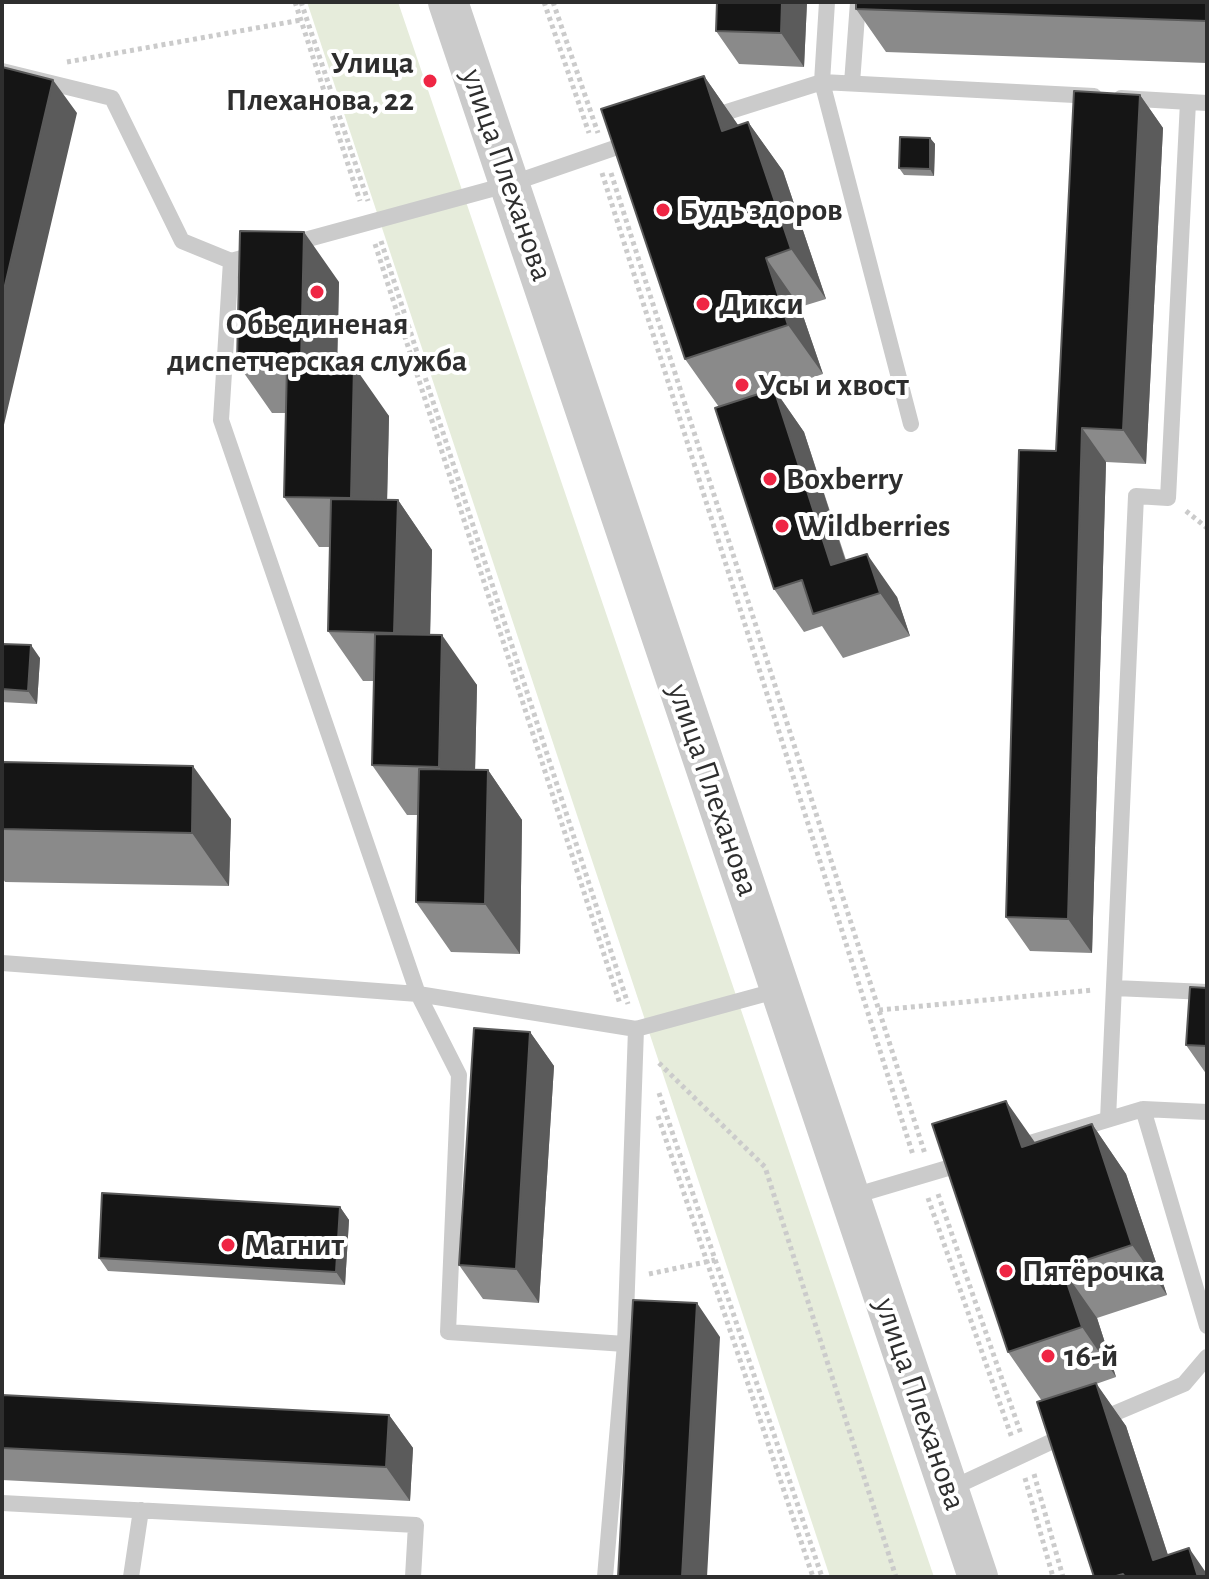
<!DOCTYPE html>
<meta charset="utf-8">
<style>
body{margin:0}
#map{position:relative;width:1209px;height:1579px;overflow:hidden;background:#fff;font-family:"Alegreya Sans",sans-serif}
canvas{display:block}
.frame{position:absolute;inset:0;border:4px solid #2e2e2e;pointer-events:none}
</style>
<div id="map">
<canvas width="1209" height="1579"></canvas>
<div class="frame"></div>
</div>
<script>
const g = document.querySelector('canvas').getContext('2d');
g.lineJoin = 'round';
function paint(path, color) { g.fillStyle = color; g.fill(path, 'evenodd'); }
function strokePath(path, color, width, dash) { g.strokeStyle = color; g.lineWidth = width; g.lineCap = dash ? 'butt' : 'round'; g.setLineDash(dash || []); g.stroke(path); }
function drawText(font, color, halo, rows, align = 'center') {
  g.font = font + ' "Alegreya Sans",sans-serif'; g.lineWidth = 8; g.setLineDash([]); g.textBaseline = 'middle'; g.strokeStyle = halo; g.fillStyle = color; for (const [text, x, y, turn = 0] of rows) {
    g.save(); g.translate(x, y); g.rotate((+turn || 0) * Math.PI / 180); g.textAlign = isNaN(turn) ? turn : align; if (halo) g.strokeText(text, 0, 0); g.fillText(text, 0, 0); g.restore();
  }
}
paint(new Path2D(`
 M307,2H398L934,1577H830Z`), '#e6ecdb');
strokePath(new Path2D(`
 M295,2L360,201
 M301,2L368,201
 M544,2L589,133
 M553,2L598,133
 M67,62L301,20
 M602,173L913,1155
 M611,173L925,1154
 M381,241L628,1004
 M375,244L620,1004
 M1186,511L1207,528
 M879,1010L1093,990
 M659,1063L765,1167L896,1577
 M659,1093L822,1577
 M658,1116L813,1577
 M938,1194L1021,1434
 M928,1198L1012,1438
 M649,1274L715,1260
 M1034,1474L1063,1577
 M1025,1478L1053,1577`), '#cbcbcb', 5, [4, 4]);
strokePath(new Path2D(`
 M827,2L822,82L911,424
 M2,71L112,98L182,241L231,261
 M852,83L858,2
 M1121,98L1207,103
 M708,118L822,82L1094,96
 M290,244L510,184L632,142
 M260,253L231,261L221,420L418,994L459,1075L448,1332L625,1344
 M2,963L418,994L636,1029L779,990
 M1114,988L1207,992
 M1143,1109L1207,1112
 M1108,1119L1136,496L1168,498L1188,102
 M1017,1147L1143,1109L1207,1326
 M850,1197L968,1162
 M1099,1420L1184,1384L1207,1357
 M950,1489L1070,1433
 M2,1503L416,1525L413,1577
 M131,1577L141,1510
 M605,1577L625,1344L636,1029`), '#cbcbcb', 16);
strokePath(new Path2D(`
 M448,2L978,1577`), '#cbcbcb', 40);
paint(new Path2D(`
 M807,2L804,67L739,64L716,31Z
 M1207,2V63L886,52L856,9Z
 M704,76L738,125L748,122L783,171L826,299L800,307L823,374L775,390L804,432L846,560L897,597L910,636L843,658L822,626L804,632L774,589L719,407L685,359Z
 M1140,95L1163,128L1146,464L1106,462L1092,953L1030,951L1006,917L1056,451Z
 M930,138L935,144L934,176L904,175L899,168Z
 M339,282L337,365L389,416L387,500H398L432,550L430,635L477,685L475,770H488L522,820L520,954L451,952L416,902L418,815H407L372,765L374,681H363L328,631L330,547H319L284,497L286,413H272L237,363Z
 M2,644L40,658L37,704L2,702Z
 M2,762L231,819L229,886L5,882L2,877Z
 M1207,988V1075L1186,1045Z
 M530,1032L554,1066L539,1303L483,1299L459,1265Z
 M1092,1124L1126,1174L1167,1295L1097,1318L1116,1377L1096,1384L1126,1426L1168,1555L1207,1577H1094L1042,1401L1008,1352L1035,1143Z
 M340,1207L349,1220L345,1285L108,1271L99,1258Z
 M2,1395L389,1415L413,1448L410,1501L2,1480Z`), '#8a8a8a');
paint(new Path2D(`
 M782,2H807L804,67L781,33Z
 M704,76L738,125L722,131Z
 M53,80L77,113L3,429L2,298Z
 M1140,95L1163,128L1146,464L1123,430Z
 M748,122L783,171L826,299L791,249Z
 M930,138L935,144L934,176L930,169Z
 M304,232L339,282L336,414L301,364Z
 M766,258L800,307L823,374L788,325Z
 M354,366L389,416L386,548L351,498Z
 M774,389L804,432L858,600L831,565Z
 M1082,428L1106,462L1092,953L1068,919Z
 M398,500L432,550L429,683L394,633Z
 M867,554L897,597L910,636L880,593Z
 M442,635L477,685L474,816L439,767Z
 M31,645L40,658L37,704L28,691Z
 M193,766L231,819L229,886L192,833Z
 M488,770L522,820L520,954L485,904Z
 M530,1032L554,1066L539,1303L516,1269Z
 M1006,1101L1041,1151L1022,1147Z
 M1092,1124L1126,1174L1167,1295L1132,1245Z
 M340,1207L349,1220L345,1285L336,1272Z
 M1062,1268L1097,1318L1116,1377L1082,1327Z
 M697,1303L720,1337L707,1577H682Z
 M1096,1383L1126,1426L1175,1577L1153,1560Z
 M389,1415L413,1448L410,1501L386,1467Z
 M1189,1548L1207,1574V1577H1198Z`), '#5b5b5b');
const building = new Path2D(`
 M717,2H782L781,33L716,31Z
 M856,2H1207V21L856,9Z
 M2,67L53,80L2,298Z
 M704,76L722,131L748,122L791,249L766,258L788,325L685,359L601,109Z
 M1074,91L1140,95L1123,430L1082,428L1068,919L1006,917L1019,450L1056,451Z
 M900,137L930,138V169L899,168Z
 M240,231L304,232L301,364L237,363Z
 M287,364L354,366L351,498L284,497Z
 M774,389L831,565L867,554L880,593L813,614L802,580L774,589L715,408Z
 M331,499L398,500L394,633L328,631Z
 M375,634L442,635L439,767L372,765Z
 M2,644L31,645L28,691L2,689Z
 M2,762L193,766L192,833L2,829Z
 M419,769L488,770L485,904L416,902Z
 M1190,987L1207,988V1046L1186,1045Z
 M474,1028L530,1032L516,1269L459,1265Z
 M1006,1101L1022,1147L1092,1124L1132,1245L1062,1268L1082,1327L1008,1352L932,1124Z
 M102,1193L340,1207L336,1272L99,1258Z
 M633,1300L697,1303L682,1577H618Z
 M1096,1383L1153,1560L1189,1548L1198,1577H1125L1123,1574L1113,1577H1094L1037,1402Z
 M2,1395L389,1415L386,1467L2,1448Z`);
paint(building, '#151515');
strokePath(building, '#5b5b5b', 2);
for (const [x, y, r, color] of [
 [430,81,8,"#ef2644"],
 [663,210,8,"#ef2644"],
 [317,292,8,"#ef2644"],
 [703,304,8,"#ef2644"],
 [742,385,8,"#ef2644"],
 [770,479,8,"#ef2644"],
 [782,526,8,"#ef2644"],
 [228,1245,8,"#ef2644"],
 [1006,1271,8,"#ef2644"],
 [1048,1356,8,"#ef2644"]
]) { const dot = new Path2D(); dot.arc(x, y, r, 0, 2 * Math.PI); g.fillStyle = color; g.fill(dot); strokePath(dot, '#fff', 3); }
drawText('bold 32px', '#2e2e2e', '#fff', [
 ["Улица",414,63,"right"],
 ["Плеханова, 22",414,100,"right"],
 ["Будь здоров",679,210],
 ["Дикси",719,304],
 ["Обьединеная",317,324,"center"],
 ["диспетчерская служба",317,361,"center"],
 ["Усы и хвост",758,385],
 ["Boxberry",786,479],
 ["Wildberries",798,526],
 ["Магнит",244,1245],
 ["Пятёрочка",1022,1271],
 ["16-й",1064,1356]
], 'left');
drawText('32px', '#2e2e2e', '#fff', [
 ["улица Плеханова",507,175,71],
 ["улица Плеханова",713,790,71],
 ["улица Плеханова",920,1404,71]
]);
</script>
